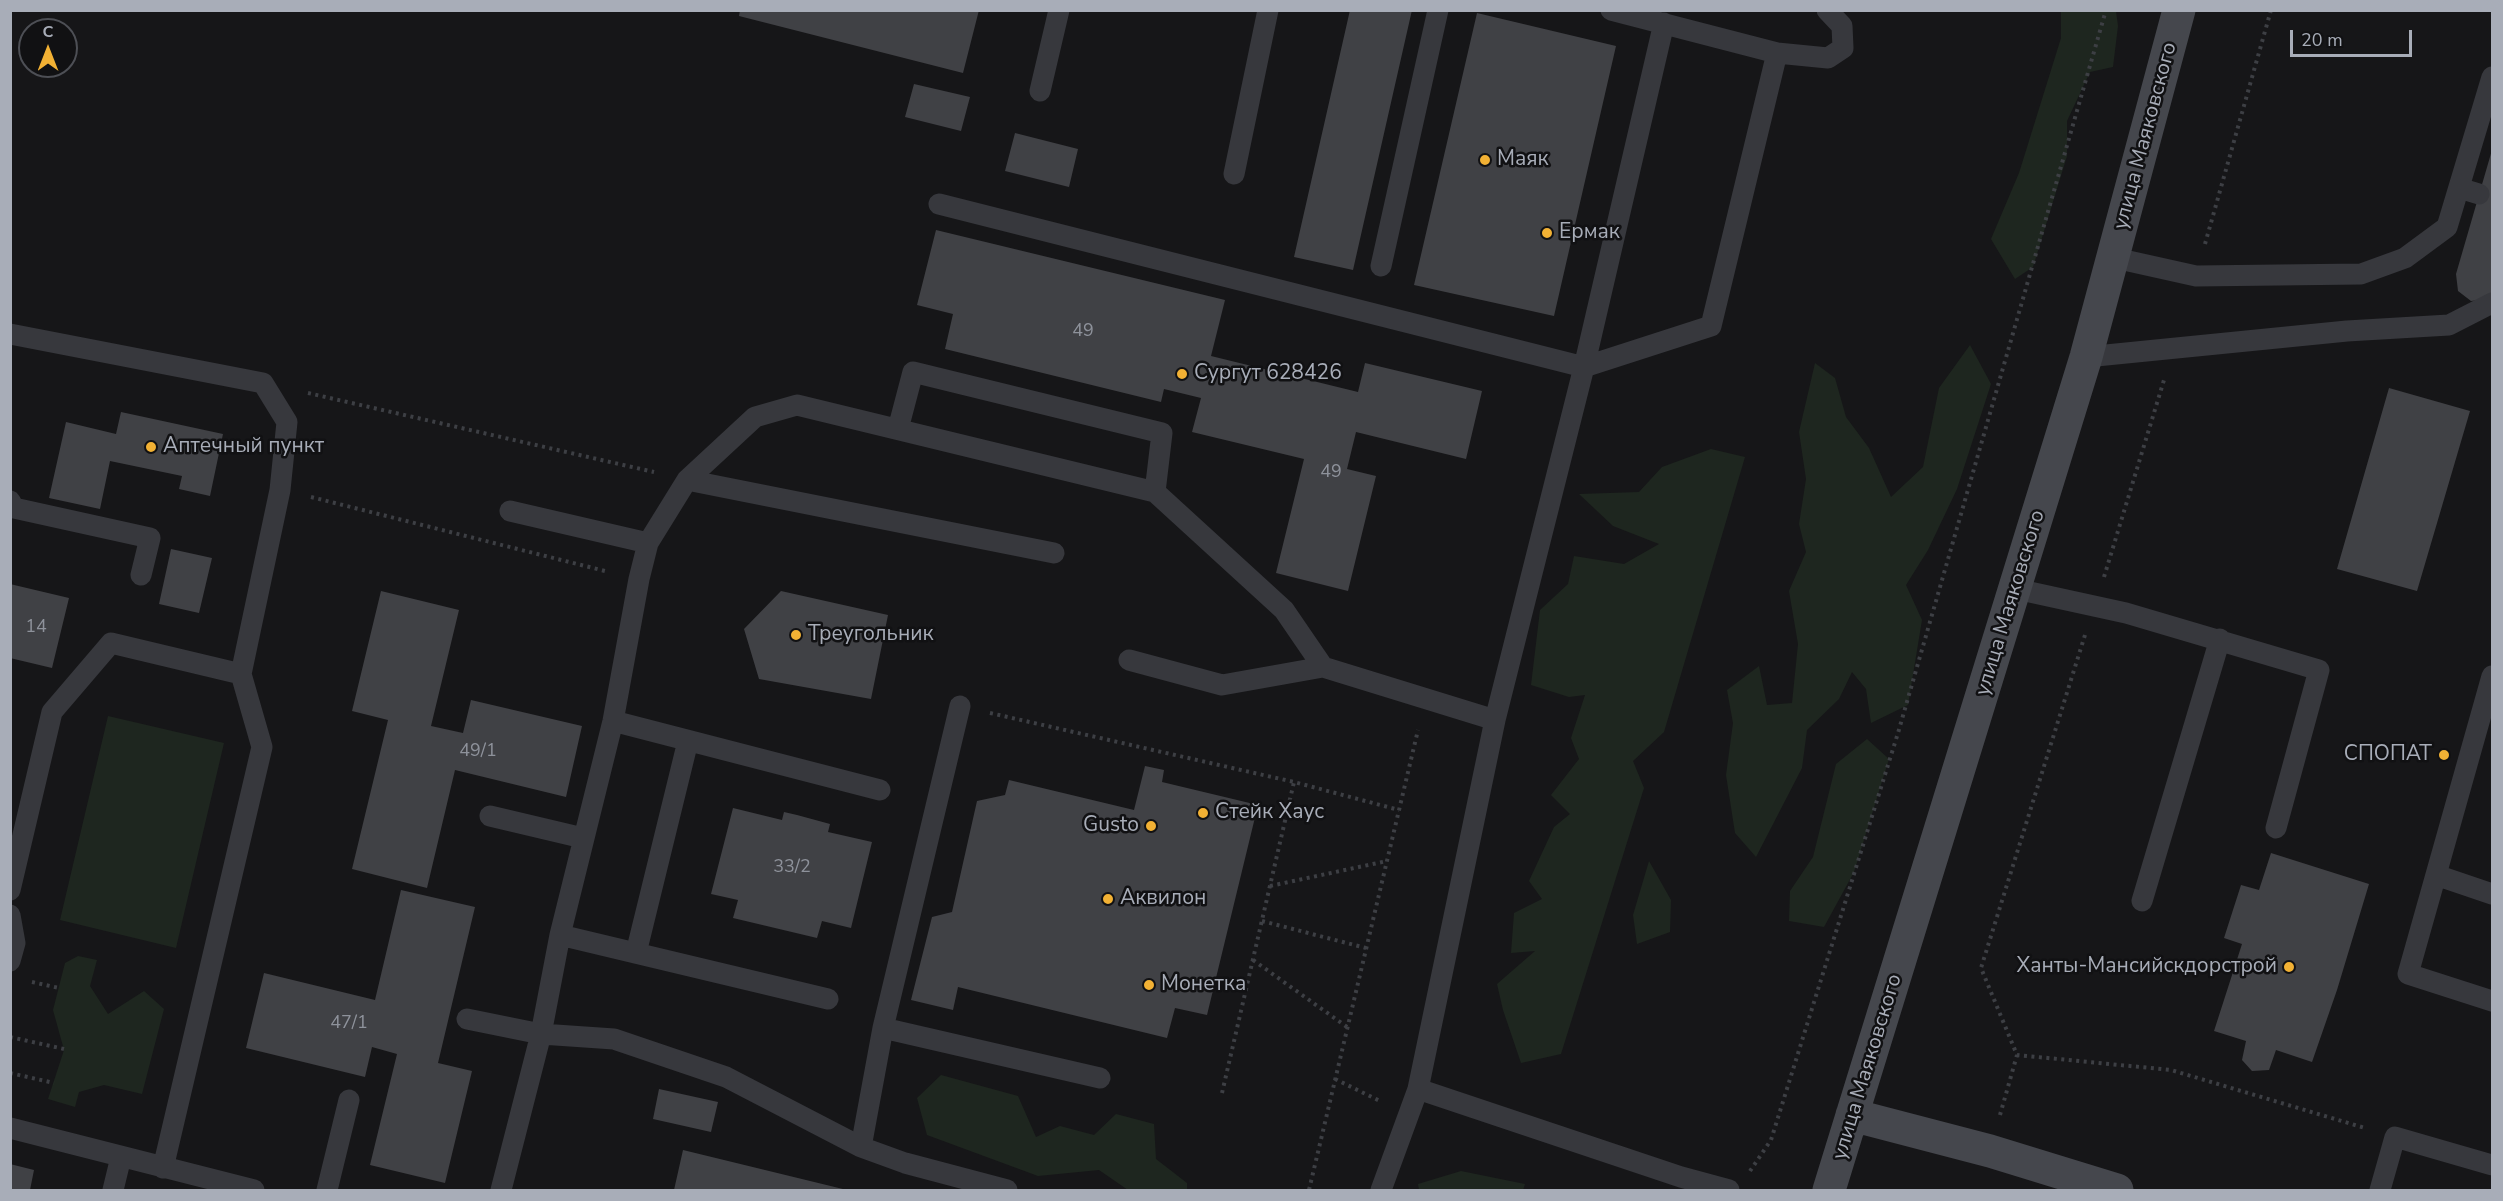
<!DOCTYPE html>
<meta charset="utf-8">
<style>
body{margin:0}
#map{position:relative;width:2503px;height:1201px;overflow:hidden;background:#161618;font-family:"Nunito Sans",sans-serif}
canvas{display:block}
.frame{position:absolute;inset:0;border:12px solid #a8adb8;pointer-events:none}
.north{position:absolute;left:18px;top:18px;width:60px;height:60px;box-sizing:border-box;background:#111113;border:2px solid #4d4f55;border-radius:50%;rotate:0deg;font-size:16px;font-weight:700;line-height:24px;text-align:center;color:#a8adb8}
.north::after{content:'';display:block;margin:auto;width:21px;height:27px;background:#f2b134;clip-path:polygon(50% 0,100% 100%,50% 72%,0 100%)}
.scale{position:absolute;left:2290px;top:30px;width:122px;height:27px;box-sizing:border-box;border:3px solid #a8adb8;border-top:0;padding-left:8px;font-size:18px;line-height:21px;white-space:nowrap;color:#a8adb8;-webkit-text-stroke:4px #111113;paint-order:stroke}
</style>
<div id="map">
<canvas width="2503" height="1201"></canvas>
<div class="frame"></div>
<div class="north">С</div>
<div class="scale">20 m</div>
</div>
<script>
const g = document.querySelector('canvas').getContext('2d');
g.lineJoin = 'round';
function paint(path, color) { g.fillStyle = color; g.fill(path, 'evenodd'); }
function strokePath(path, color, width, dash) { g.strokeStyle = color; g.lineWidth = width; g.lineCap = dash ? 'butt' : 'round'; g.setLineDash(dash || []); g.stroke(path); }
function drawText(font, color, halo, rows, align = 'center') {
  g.font = font + ' "Nunito Sans",sans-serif'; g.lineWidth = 5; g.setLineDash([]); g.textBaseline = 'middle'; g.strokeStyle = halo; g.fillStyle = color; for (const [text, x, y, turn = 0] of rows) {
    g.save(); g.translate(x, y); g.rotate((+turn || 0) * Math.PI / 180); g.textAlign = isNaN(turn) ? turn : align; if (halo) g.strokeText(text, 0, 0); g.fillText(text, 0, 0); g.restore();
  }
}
paint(new Path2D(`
 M2061,11H2116L2118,26L2113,67L2090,72L2067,121V156L2033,267L2015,279L1991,239L2019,173L2061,38Z
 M1970,345L1991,384L1957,489L1928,550L1906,585L1922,620L1908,705L1871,723L1866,689L1852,672L1839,699L1807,730L1802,768L1756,857L1735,833L1726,775L1733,723L1727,690L1759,666L1767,705L1792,703L1798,644L1789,591L1806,552L1799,524L1806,479L1799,432L1815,363L1835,378L1846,417L1869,448L1891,497L1923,467L1939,388Z
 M1711,449L1745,457L1664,732L1633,761L1644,788L1561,1054L1521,1063L1503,1010L1497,984L1535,951L1511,953L1514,913L1542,899L1529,881L1554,827L1570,814L1551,795L1579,759L1571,738L1585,695L1569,697L1531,685L1540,610L1568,584L1574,556L1624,564L1659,544L1613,526L1579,494L1639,492L1662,467Z
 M108,716L224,743L176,948L60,920Z
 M1867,739L1889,759L1854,872L1824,927L1789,921L1790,891L1813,857L1836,764Z
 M1649,861L1671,900L1670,932L1637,944L1633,915Z
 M78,956L97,960L90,986L108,1014L144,991L164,1009L142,1094L104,1085L79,1092L75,1107L48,1099L64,1050L53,1010L65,963Z
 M941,1075L1018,1096L1036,1137L1060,1126L1094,1135L1116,1114L1154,1124L1156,1159L1187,1183V1190H1128L1099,1170L1038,1176L927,1135L917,1098Z
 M1461,1171L1525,1184L1523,1190H1419L1418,1184Z`), '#1e261f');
paint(new Path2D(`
 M740,10H979L963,73L739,16Z
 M1350,10H1412L1353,270L1294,257Z
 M1477,13L1616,46L1554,316L1414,285Z
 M914,84L970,97L961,131L905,117Z
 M1015,133L1078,149L1069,187L1005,171Z
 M2492,150V294L2488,299L2471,301L2458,291L2456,274Z
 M936,230L1225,300L1211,356L1358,392L1365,363L1482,391L1466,459L1356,432L1347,469L1376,476L1348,591L1276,573L1304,459L1192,432L1201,398L1164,389L1161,402L945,349L953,314L917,305Z
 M2389,388L2470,411L2417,591L2337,569Z
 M121,412L223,434L210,496L179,489L182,476L110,461L100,509L49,498L66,422L116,434Z
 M171,549L212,558L199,613L159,604Z
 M10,584L69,598L52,668L10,658Z
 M381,591L459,610L431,726L463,733L471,700L582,726L566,797L455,770L427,888L352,869L388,720L352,711Z
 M781,591L888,615L871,699L759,679L744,629Z
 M1145,766L1164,770L1162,782L1258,805L1207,1015L1175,1008L1167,1038L958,987L953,1010L911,1000L932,917L952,912L977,801L1005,795L1009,780L1134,810Z
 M733,808L782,820L784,812L797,815L830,824L828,832L872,842L851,928L822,921L817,938L733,918L738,900L711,894Z
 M2271,853L2369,884L2337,990L2312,1062L2276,1050L2269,1070L2252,1071L2242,1060L2246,1041L2214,1031L2242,944L2224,938L2241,885L2259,890Z
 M401,890L475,907L438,1063L472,1071L445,1183L370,1165L397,1054L372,1047L365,1077L246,1048L264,973L375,1000Z
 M659,1089L718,1102L711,1132L653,1119Z
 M683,1150L847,1190H674Z
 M10,1164L34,1170L30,1190H10Z`), '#404145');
strokePath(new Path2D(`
 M2205,244L2271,10
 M308,393L654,472
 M311,497L609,572
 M2104,577L2164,380
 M2085,635L1981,968L2017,1055L2171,1070L2365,1128
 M990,713L1294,782L1399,810
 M1270,886L1387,861
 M1262,921L1366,948
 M1253,960L1347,1027
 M32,982L59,988
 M10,1037L64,1049
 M10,1073L54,1083
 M1335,1079L1380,1101
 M1222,1093L1294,782
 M2000,1115L2017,1055
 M1750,1171L1771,1140L1898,733L2106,10
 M1309,1190L1418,730`), '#3d3f44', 4, [3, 4.5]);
strokePath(new Path2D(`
 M1777,53L1828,58L1843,48L1842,26L1827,10
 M1040,91L1059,10
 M1234,174L1268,10
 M2459,188L2479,194
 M939,204L1584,367L1711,326L1777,53L1611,10
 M2115,258L2196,276L2361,274L2405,258L2447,227L2492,77
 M1381,266L1438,10
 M10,334L263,383L287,422L280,490L241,674L262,747L163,1168
 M2086,357L2347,331L2449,325L2492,303
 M898,429L913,372L1162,433L1155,492
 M687,480L1054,553
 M10,501L14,508L150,538L141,575
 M510,511L648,543
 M2016,589L2126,613L2319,670L2276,828
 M1129,660L1222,685L1323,667
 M2492,676L2408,974L2492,1001
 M613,721L880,790
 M490,816L583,838
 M2436,875L2492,894
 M10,890L52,712L111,643L241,674
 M2142,901L2220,639
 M10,915L15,943L10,961
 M560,935L828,999
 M636,953L688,741
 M467,1019L541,1034L614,1039L726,1077L861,1147L905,1163L1007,1190
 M883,1028L1100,1078
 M1418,1089L1681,1177L1729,1190
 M10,1128L254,1190
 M861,1147L883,1028L960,706
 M113,1190L121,1157
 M327,1190L349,1100
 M501,1190L541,1034L560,935L613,721L639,579L648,543L687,480L755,417L797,405L1155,492L1284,610L1323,667L1495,720
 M1381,1190L1418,1089L1495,720L1584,367L1664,23
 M2380,1190L2395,1137L2492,1165`), '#37383d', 21);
strokePath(new Path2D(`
 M1852,1115L1990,1151L2117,1190
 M1829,1190L2086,357L2179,10`), '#45474d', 33);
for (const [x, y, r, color] of [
 [1485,160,6,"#f2b134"],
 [1547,233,6,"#f2b134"],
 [1182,374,6,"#f2b134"],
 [151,447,6,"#f2b134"],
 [796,635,6,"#f2b134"],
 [2444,755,6,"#f2b134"],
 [1203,813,6,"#f2b134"],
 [1151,826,6,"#f2b134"],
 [1108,899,6,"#f2b134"],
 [2289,967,6,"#f2b134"],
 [1149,985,6,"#f2b134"]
]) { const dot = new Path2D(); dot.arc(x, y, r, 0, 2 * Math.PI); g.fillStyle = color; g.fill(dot); strokePath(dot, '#111113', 2); }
drawText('18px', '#8e929b', null, [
 ["49",1083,332],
 ["49",1331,473],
 ["14",36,628],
 ["49/1",478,752],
 ["33/2",792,868],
 ["47/1",349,1024]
]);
drawText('21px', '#a8adb8', '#111113', [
 ["улица Маяковского",2146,136,-75],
 ["улица Маяковского",2011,603,-73],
 ["улица Маяковского",1868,1067,-73]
]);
drawText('21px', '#a8adb8', '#111113', [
 ["Маяк",1497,160],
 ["Ермак",1559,233],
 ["Сургут 628426",1194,374],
 ["Аптечный пункт",163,447],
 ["Треугольник",808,635],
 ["СПОПАТ",2432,755,"right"],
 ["Стейк Хаус",1215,813],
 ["Gusto",1139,826,"right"],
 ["Аквилон",1120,899],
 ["Ханты-Мансийскдорстрой",2277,967,"right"],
 ["Монетка",1161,985]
], 'left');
</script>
